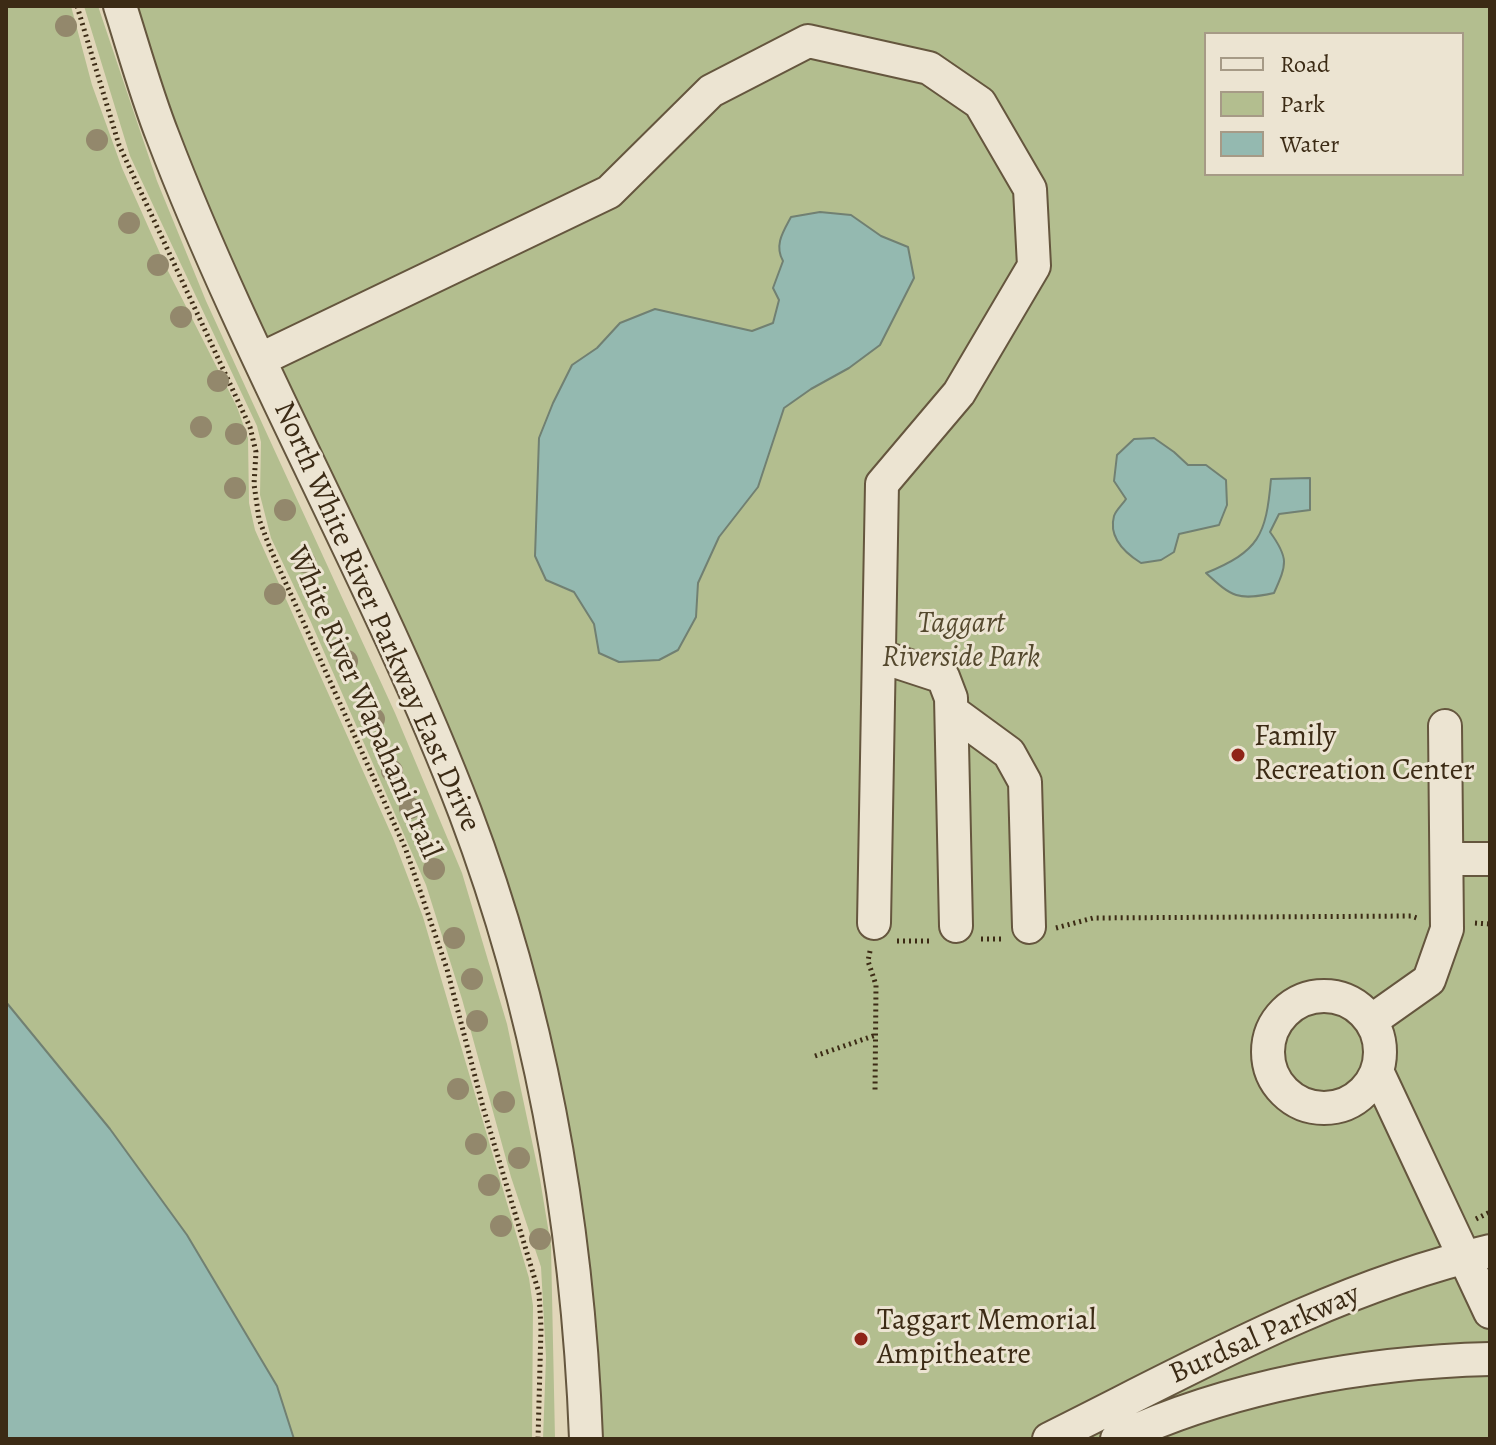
<!DOCTYPE html>
<style>
body{margin:0}
#map{position:relative;width:1496px;height:1445px;overflow:hidden;background:#e1d6b9;font-family:Alegreya,serif}
canvas{display:block}
.frame{position:absolute;inset:0;border:8px solid #3c2b15;pointer-events:none}
.legend{position:absolute;left:1204px;top:32px;width:260px;height:144px;box-sizing:border-box;background:#ece4d2;border:2px solid #a69a86;margin:0;padding:10px 14px;list-style:none;font-size:24px;color:#3c2b15}
.legend li{display:flex;align-items:center;gap:16px;height:40px}
.legend b{width:40px;border:2px solid #a69a86}
</style>
<div id="map">
<canvas width="1496" height="1445"></canvas>
<div class="frame"></div>
<ul class="legend">
<li><b style="height:10px;background:#ece4d2"></b>Road</li>
<li><b style="height:22px;background:#b3be8f"></b>Park</li>
<li><b style="height:22px;background:#94b9b0"></b>Water</li>
</ul>
</div>
<script>
const g = document.querySelector('canvas').getContext('2d');
g.lineJoin = 'round';
function paint(path, color) { g.fillStyle = color; g.fill(path, 'evenodd'); }
function strokePath(path, color, width, dash) { g.strokeStyle = color; g.lineWidth = width; g.lineCap = dash ? 'butt' : 'round'; g.setLineDash(dash || []); g.stroke(path); }
function drawText(font, color, halo, rows, align = 'center') {
  g.font = font + ' Alegreya,serif'; g.lineWidth = 6; g.setLineDash([]); g.textBaseline = 'middle'; g.strokeStyle = halo; g.fillStyle = color; for (const [text, x, y, turn = 0] of rows) {
    g.save(); g.translate(x, y); g.rotate((+turn || 0) * Math.PI / 180); g.textAlign = isNaN(turn) ? turn : align; if (halo) g.strokeText(text, 0, 0); g.fillText(text, 0, 0); g.restore();
  }
}
paint(new Path2D(`
 M6,6H71L92,85L122,168L167,269L237,407L248,438L249,503L255,530L393,838L423,917L529,1278L533,1306L532,1439H294L277,1386L187,1235L110,1129L6,1002Z
 M84,6H98L157,181L206,301L395,713L462,873L507,1024L540,1179L551,1246L555,1439H543L546,1357L541,1267L511,1177L462,999L426,885L310,620L271,538L260,495L261,442L257,426L130,156Z
 M122,6H1490V1347L1399,1348L1250,1403L1355,1382L1490,1373V1439H592L530,1023L438,744ZM1206,34H1462V174H1206Z`), '#b3be8f');
const water = new Path2D(`
 M820,212L851,215L881,236L908,247L914,278L880,345L849,368L811,389L784,408L758,487L719,537L698,583L696,617L678,650L659,660L619,662L599,653L594,624L574,592L546,580L535,556L539,438L553,403L572,365L597,348L620,323L655,309L752,331L773,323L779,300L773,288L783,261C774,245 783,232 791,217Z
 M1154,438L1174,452L1188,465H1206L1226,480L1227,505L1219,525L1179,534L1174,552L1161,560L1141,563C1125,553 1108,538 1114,516C1116,510 1123,504 1126,499L1114,481L1117,455L1134,439Z
 M1310,478V510L1279,514L1270,532C1289,558 1287,564 1274,593C1238,601 1232,597 1206,573C1259,551 1266,536 1271,479Z
 M6,1002L110,1129L187,1235L277,1386L294,1439H6Z`);
paint(water, '#94b9b0');
strokePath(water, '#718072', 2);
const minor = new Path2D(`
 M120,6C134,50 146,94 163,137C251,367 377,582 465,812C541,1013 578,1225 586,1439
 M261,359L609,192L711,91L808,41L929,68L980,103L1030,189L1034,266L959,393L882,484L874,923
 M879,656L943,677L951,698L956,926
 M953,712L1009,753L1025,782L1029,927
 M1447,859H1490
 M1268 1052a56 56 0 1 1 112 0a56 56 0 1 1-112 0Z
 M1371,1021L1429,980L1447,929L1445,726
 M1377,1071L1490,1312
 M1049,1439C1192,1368 1332,1288 1490,1251
 M1117,1439C1230,1386 1366,1362 1490,1359`);
strokePath(minor, '#65563e', 36);
strokePath(new Path2D(`
 M77,6L119,145L250,427L256,452L254,484L259,519L270,548L406,850L447,969L483,1107L539,1293L541,1328L538,1439
 M1475,923L1490,924
 M1056,928L1093,918L1411,916L1420,919
 M981,939H1003
 M897,941H931
 M870,951L868,961L876,985L875,1093
 M815,1056L876,1035
 M1476,1219L1490,1212`), '#3c2b15', 5, [2, 4]);
strokePath(minor, '#ece4d2', 32);
g.fillStyle = '#93886c';
for (const [x, y] of [
 [66,26],
 [97,140],
 [129,223],
 [158,265],
 [181,317],
 [218,381],
 [201,427],
 [236,434],
 [235,488],
 [285,510],
 [305,562],
 [275,594],
 [347,661],
 [374,719],
 [392,771],
 [410,808],
 [434,869],
 [454,938],
 [472,979],
 [477,1021],
 [458,1089],
 [504,1102],
 [476,1144],
 [519,1158],
 [489,1185],
 [501,1226],
 [540,1239]
]) { g.beginPath(); g.arc(x, y, 11, 0, 2 * Math.PI); g.fill(); }
for (const [x, y, r, color] of [
 [1238,755,8,"#8f2418"],
 [861,1339,8,"#8f2418"]
]) { const dot = new Path2D(); dot.arc(x, y, r, 0, 2 * Math.PI); g.fillStyle = color; g.fill(dot); strokePath(dot, '#ece4d2', 3); }
drawText('30px', '#3c2b15', '#ece4d2', [
 ["North White River Parkway East Drive",376,617,66],
 ["White River Wapahani Trail",363,703,66],
 ["Burdsal Parkway",1265,1335,-24]
]);
drawText('italic 30px', '#54482d', '#ece4d2', [
 ["Taggart",961,625],
 ["Riverside Park",961,659]
]);
drawText('30px', '#3c2b15', '#ece4d2', [
 ["Family",1254,738],
 ["Recreation Center",1254,772],
 ["Taggart Memorial",877,1322],
 ["Ampitheatre",877,1356]
], 'left');
</script>
